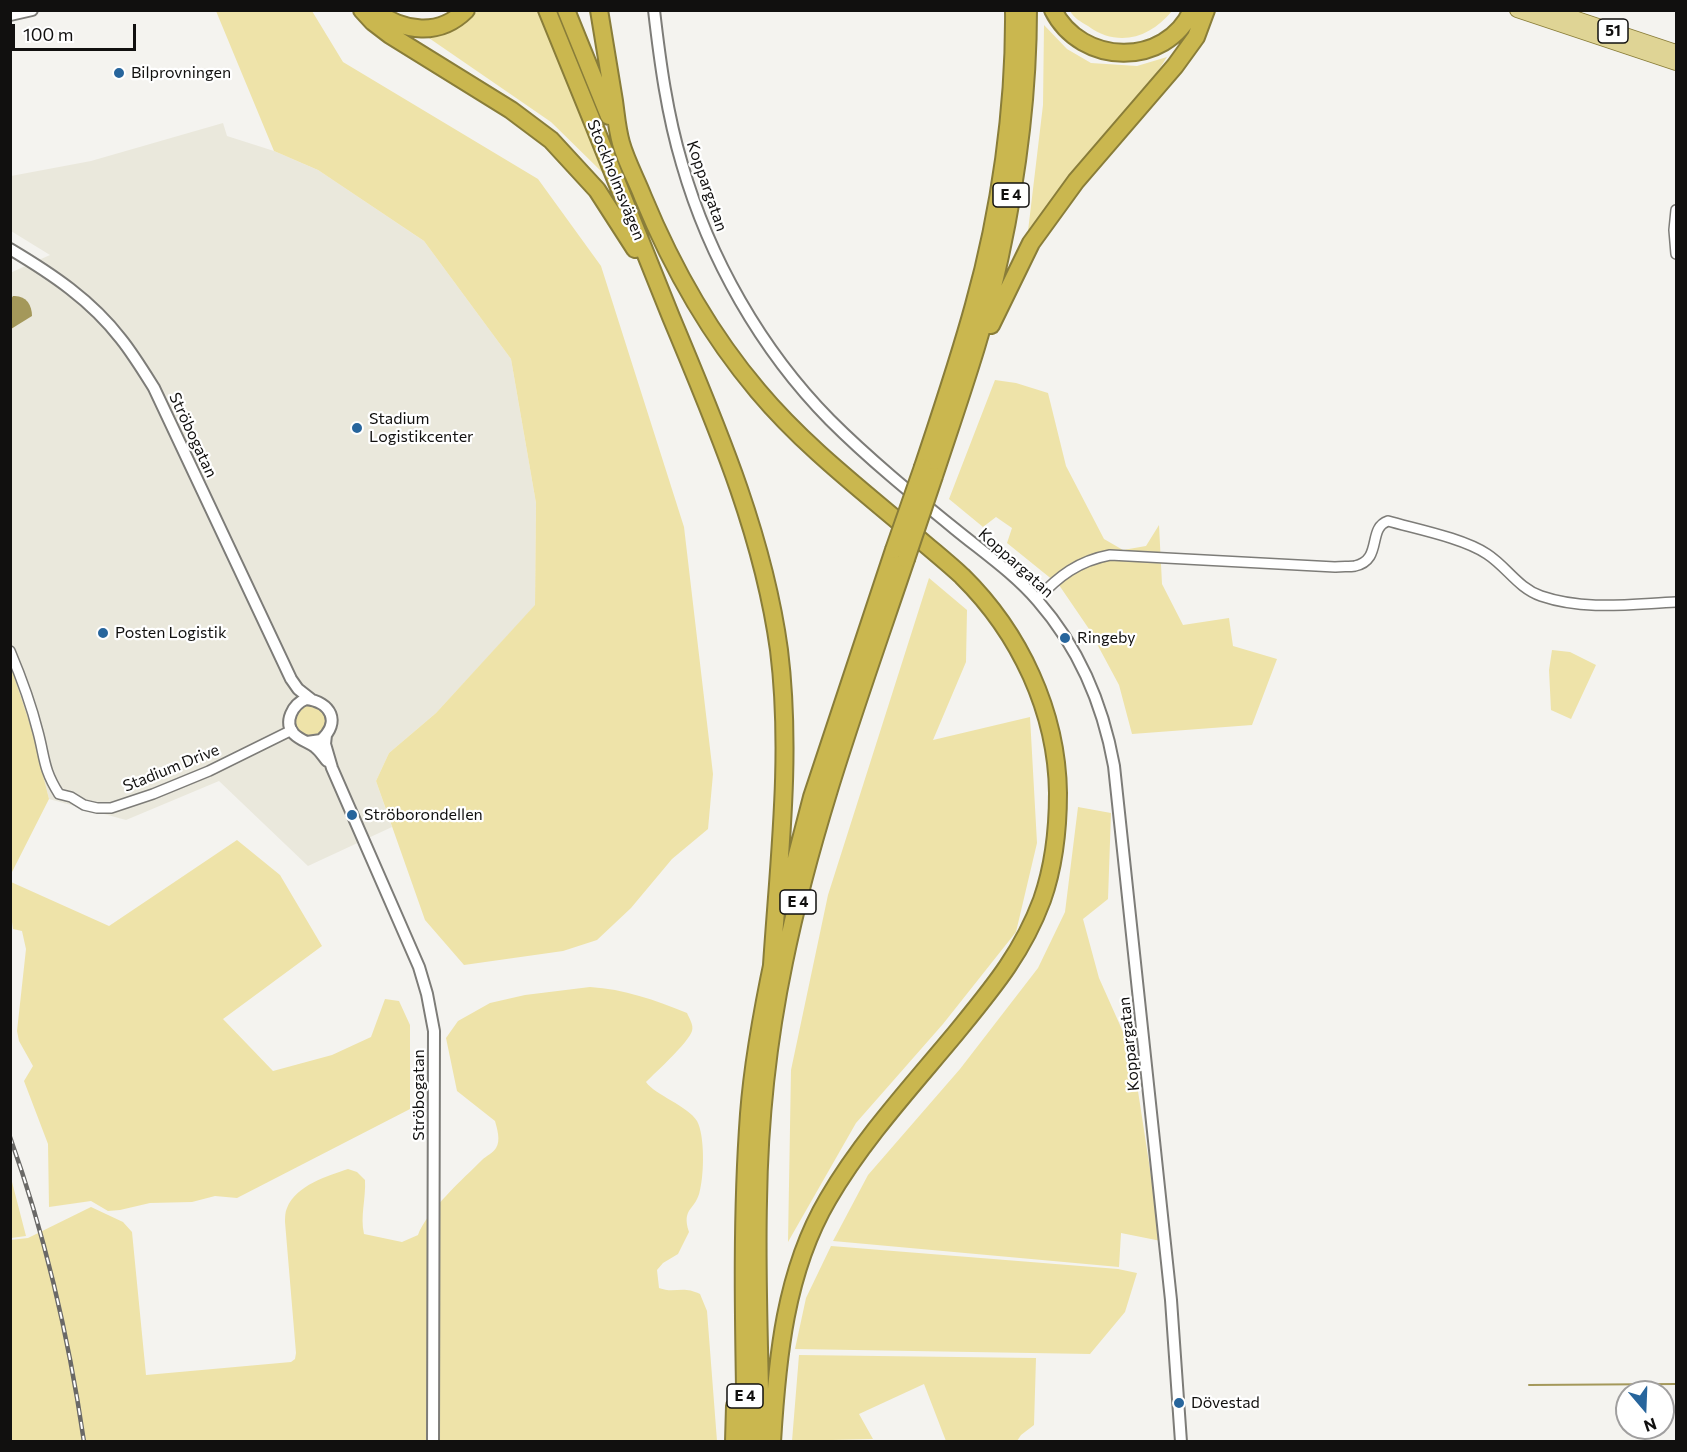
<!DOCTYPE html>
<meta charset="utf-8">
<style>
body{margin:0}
#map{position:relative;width:1687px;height:1452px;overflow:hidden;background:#f4f3ef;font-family:Commissioner,sans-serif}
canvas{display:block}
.frame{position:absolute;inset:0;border:12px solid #11100f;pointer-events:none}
.north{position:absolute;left:1615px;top:1380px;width:60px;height:60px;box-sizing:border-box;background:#fff;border:2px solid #a09f9f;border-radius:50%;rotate:161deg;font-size:16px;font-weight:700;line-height:24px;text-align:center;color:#11100f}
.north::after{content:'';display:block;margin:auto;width:21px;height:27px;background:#27659c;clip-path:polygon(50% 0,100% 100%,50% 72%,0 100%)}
.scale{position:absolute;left:12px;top:24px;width:124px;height:27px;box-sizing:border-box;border:3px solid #11100f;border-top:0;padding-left:8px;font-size:18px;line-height:21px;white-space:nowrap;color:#11100f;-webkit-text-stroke:4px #fff;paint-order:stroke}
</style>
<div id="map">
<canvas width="1687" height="1452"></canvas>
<div class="frame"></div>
<div class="north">N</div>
<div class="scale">100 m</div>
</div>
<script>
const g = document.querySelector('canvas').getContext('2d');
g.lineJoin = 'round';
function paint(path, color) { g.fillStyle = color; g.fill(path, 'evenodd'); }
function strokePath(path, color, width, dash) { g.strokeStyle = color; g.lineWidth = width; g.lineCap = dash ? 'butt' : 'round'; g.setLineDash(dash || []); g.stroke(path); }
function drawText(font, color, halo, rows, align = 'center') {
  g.font = font + ' Commissioner,sans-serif'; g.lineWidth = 4.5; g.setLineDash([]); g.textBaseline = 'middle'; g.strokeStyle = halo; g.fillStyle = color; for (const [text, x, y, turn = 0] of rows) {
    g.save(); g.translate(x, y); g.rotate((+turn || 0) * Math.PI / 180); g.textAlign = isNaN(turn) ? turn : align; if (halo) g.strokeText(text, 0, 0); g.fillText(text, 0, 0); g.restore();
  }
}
paint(new Path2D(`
 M223,123L227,136L274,151L318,170L424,241L511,359L536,503L535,606L436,713L389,753L376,781L392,827L308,866L219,781L126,820L49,799L31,727L11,667L10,273L50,255L11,231V176L91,161Z`), '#eae8dc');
paint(new Path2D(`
 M216,11H312L343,62L538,179L601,266L684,527L713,774L708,829L672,859L631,908L597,940L563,951L464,965L425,920L376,781L389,753L436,713L535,605L536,503L511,359L424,241L318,170L274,151Z
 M478,11H538L604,174L551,122L426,36L459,25Z
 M1070,11H1172C1150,38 1118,48 1088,26C1081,22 1074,18 1070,11Z
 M1044,25L1067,49L1091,63L1137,66L1167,57L1154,77L1092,150L1028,231L1043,105Z
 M995,380L1016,383L1048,393L1066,466L1104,539L1123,550L1146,546L1159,525L1162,584L1183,625L1229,618L1233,646L1277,659L1252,725L1132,734L1119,685L1089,629L1059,585L1007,543L1012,528L996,517L983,527L949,499Z
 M929,578L967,610L966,662L933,740L1030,717L1037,843L1016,932L943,1024L856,1123L788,1242L791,1070L828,895Z
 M1552,650L1570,652L1596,665L1571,719L1551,710L1549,670Z
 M11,667L31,727L49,799L11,874Z
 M294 721a16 16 0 1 1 32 0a16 16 0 1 1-32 0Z
 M1078,807L1111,813L1108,899L1083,919L1099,978L1132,1052L1161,1241L1121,1233L1119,1267L833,1241L868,1175L960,1069L1038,968L1065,912Z
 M237,840L280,875L322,946L223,1019L273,1071L332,1055L371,1037L385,999L399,1001L410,1025V1109L237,1198L215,1196L192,1202L150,1203L120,1210L108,1211L91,1201L49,1207L48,1144L24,1081L33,1066L19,1041L17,1031L26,949L22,931L13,929L11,915V882L109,926Z
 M590,987C624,989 655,1000 687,1013C689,1018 694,1025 692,1031C688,1043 656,1072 646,1082C655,1095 688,1106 697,1121C705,1136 704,1174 700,1190C696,1211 681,1207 689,1232L678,1254L663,1263L657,1270L659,1288C675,1294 682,1285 700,1294L707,1311L717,1441H11L10,1240L28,1238L91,1207L123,1222L132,1232L146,1375L291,1362L295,1359L296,1353L285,1222C285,1218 285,1212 287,1208C296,1185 328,1176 348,1169L357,1172L365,1180C366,1199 360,1216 364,1234L402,1242L418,1235C426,1212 464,1178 482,1160C486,1156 493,1153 496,1148C501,1141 497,1128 495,1121L457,1091L446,1038L458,1021L490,1003L525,995Z
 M11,1178L26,1236L11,1238Z
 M831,1246L1118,1269L1137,1273L1125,1312L1090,1354L795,1349L806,1298Z
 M799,1355L1036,1358L1034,1425L1021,1435L1017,1441H946L924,1384L859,1414L873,1439L792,1441Z`), '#eee3a9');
paint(new Path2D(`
 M13,296C26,295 32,305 32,316L11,329V299Z`), '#a4985a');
strokePath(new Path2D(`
 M1529,1385L1676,1384`), '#a4985a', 2);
const minor = new Path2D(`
 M1676,210L1674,230L1676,254
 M1037,599C1059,576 1078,561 1110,555L1335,567C1342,566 1349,567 1355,566C1383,560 1367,528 1388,521C1416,529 1463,538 1487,554C1507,567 1518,588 1541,596C1585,611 1631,604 1676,602
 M10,651C21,677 31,704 38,732C45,758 43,769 59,794L71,797L84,805L97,808H111L153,794L209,771L292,730`);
const tertiary = new Path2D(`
 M654,10C660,62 667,114 682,164C709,258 761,350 830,420C869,459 912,494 955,529C983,552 1014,573 1038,601C1079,648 1103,705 1114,766L1171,1300L1181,1442
 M10,15L32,10
 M10,249C52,274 91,300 121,339C133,354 144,372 154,388L291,679L298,689L312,700
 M326,735L325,744L332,768L419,967L427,994L434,1031L433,1442
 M307,742L321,740C341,722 331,702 306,699C293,704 283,722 294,734C300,740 308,742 315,747C320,751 323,756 327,761`);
const primary = new Path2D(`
 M1517,10L1676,63
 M1550,10L1676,52`);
const motorway = new Path2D(`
 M362,10L373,22L390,35L511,110L551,140L597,190L635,249
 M547,10C589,112 630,215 671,317C716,425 763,533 779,650C792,754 779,860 772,965
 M566,10L609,116
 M599,10C604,41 609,71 614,101C616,115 617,129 621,143C626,161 636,179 643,197C672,267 709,333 758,391C805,447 863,491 918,538C933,551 948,563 962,576C1020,633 1057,712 1058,793C1058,829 1054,866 1042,900C1022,954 991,990 956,1033C912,1086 863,1139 828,1199C785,1272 777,1359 772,1442
 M1053,10C1081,66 1166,68 1192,10
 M375,11C404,32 439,37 466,10
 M991,325L1031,243L1076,181L1175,66L1196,37L1206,10
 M923,467C941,413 959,360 974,305C1000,212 1015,107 1014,10
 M934,476C958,403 984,331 1000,256C1017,177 1028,92 1028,10
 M785,901L812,797L894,550
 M734,1442L735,1406
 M746,1442C744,1332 741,1223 749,1114C753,1061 763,1008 774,956
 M761,1442C760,1362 756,1281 758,1201C759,1123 768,1039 784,962C812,825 861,692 906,559`);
strokePath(minor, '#7d7c78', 12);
strokePath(tertiary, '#7d7c78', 14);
strokePath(primary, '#897d39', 16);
strokePath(motorway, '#897d39', 20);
strokePath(minor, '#fff', 9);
strokePath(tertiary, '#fff', 10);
strokePath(primary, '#dfd495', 14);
strokePath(motorway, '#cab74f', 16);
const rail = new Path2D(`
 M10,1137C45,1235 69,1339 84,1442`);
strokePath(rail, '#6a6967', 4.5);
strokePath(rail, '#fff', 2, [7]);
const motorwayBridge = new Path2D(`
 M894,550L923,467
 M906,559L934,476`);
strokePath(motorwayBridge, '#897d39', 20, []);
strokePath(motorwayBridge, '#cab74f', 16);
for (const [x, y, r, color] of [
 [119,73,6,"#27659c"],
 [357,428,6,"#27659c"],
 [103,633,6,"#27659c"],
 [1065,638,6,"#27659c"],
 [352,815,6,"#27659c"],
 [1179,1403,6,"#27659c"]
]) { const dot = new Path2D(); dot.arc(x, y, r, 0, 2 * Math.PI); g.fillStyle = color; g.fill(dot); strokePath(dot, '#fff', 2); }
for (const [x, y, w] of [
 [1613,31,30],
 [1011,195,36],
 [798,902,36],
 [745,1396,36]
]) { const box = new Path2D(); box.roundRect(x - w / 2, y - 12, w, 24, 4.5); g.fillStyle = '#fff'; g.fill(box); strokePath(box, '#11100f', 1.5); }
drawText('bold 15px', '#11100f', null, [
 ["51",1613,31],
 ["E 4",1011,195],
 ["E 4",798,902],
 ["E 4",745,1396]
]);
drawText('16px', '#11100f', '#fff', [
 ["Bilprovningen",131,73],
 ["Stadium",369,419],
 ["Logistikcenter",369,437],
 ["Posten Logistik",115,633],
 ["Ringeby",1077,638],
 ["Ströborondellen",364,815],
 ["Dövestad",1191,1403]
], 'left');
drawText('16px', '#11100f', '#fff', [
 ["Stockholmsvägen",616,180,68],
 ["Koppargatan",707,186,71],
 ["Ströbogatan",193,435,65],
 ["Koppargatan",1016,563,42],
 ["Stadium Drive",171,768,-22],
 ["Koppargatan",1129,1044,-96],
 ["Ströbogatan",419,1095,-90]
]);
</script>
